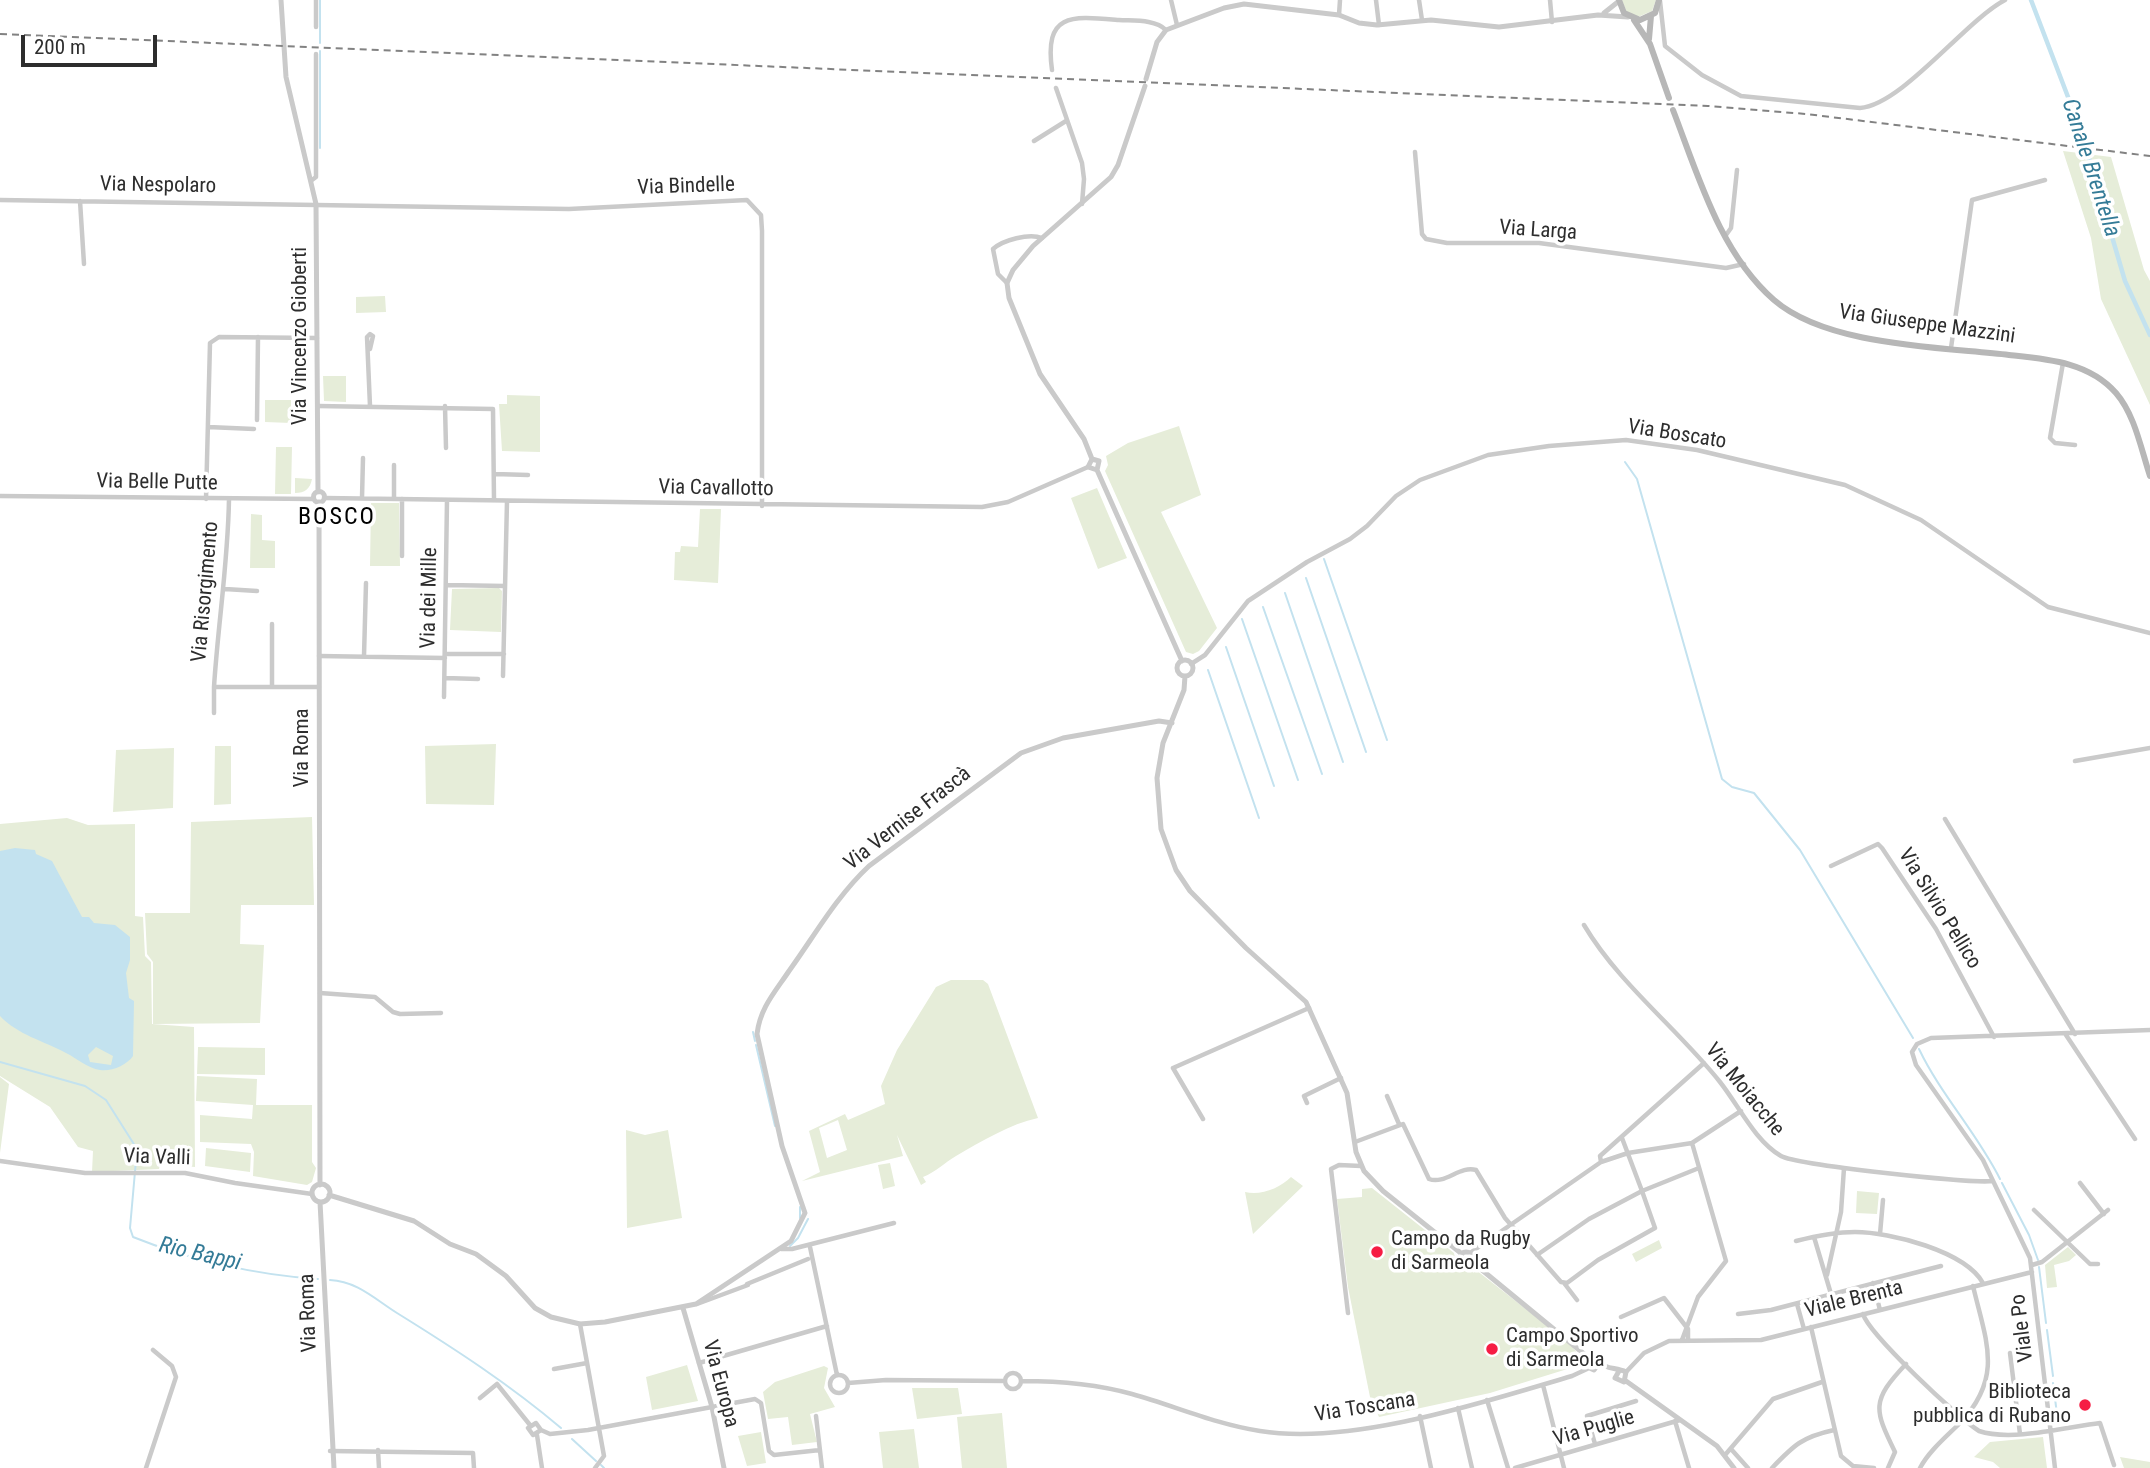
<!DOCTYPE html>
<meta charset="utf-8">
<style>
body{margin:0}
#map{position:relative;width:2150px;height:1468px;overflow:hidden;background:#fff;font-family:"Roboto Condensed",sans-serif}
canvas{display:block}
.scale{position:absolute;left:21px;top:35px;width:136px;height:32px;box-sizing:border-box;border:4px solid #2d2d2d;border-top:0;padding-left:9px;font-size:21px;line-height:24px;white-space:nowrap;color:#2d2d2d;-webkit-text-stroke:5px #fff;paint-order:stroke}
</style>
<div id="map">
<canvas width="2150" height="1468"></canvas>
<div class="scale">200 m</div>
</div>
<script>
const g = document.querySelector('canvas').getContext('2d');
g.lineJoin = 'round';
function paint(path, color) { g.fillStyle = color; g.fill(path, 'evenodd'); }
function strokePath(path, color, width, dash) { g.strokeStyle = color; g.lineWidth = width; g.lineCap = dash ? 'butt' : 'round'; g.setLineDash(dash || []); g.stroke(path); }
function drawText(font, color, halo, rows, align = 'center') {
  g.font = font + ' "Roboto Condensed",sans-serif'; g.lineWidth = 7; g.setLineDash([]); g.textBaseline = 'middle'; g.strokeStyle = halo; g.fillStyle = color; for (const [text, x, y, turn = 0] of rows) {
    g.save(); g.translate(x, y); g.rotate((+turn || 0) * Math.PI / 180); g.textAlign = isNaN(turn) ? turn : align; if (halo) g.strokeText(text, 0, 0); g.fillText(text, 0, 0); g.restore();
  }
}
paint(new Path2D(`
 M1622,0H1656L1652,11L1638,17L1627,13Z
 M2063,151L2111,157L2144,270L2150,281V405L2101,299L2091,238Z
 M385,296L386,312L356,313V297Z
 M323,376H346V402L324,401Z
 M507,395L540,396V452L502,451L499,404H507Z
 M265,400H291V423L265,422Z
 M1179,426L1201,495L1161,512L1217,628L1199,651L1193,654L1186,652L1105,471L1108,465L1106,456L1128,443Z
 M276,447H292L291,494H275Z
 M295,478L312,479C310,489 305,493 295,493Z
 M1097,488L1127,558L1098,569L1071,498Z
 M371,503H399L400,566H370Z
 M700,509H721L718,583L674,580L675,552H680L681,546L698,547Z
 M251,514L262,515V540L275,541V568H250Z
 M499,588L502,591L501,632L450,630L452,589Z
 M496,744L494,805L426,804L425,746Z
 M215,746H231V804L214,805Z
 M174,748L173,808L113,812L116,750Z
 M312,817L314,905H241L240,944L264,945L260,1023L153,1024V962L147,954L145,913H190L191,822Z
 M67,818L88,825L135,824V916L143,917L145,956L151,962L152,1024L194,1027L195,1167L160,1164L159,1169L92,1172L93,1151L78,1147L50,1107L0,1076V824Z
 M951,980H983L988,984L1038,1118C1010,1124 982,1141 956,1156C944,1163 936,1172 923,1177L926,1182L921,1185L897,1135L903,1156L802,1181L820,1172L809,1131L845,1114L848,1120L885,1104L881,1086L897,1050L936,987ZM838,1120L847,1150L827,1158L819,1128Z
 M198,1047L265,1048V1075L197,1074Z
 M197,1076L257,1079L256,1105H312V1162L316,1168L312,1182L307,1185L253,1176L254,1152L251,1144L200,1142V1115L252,1119L253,1105L196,1101Z
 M0,1077L9,1084L0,1153Z
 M626,1130L645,1135L668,1130L682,1218L627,1228Z
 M206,1148L251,1153L250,1172L205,1166Z
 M890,1163L895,1186L883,1189L878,1165Z
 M1291,1177L1303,1186L1253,1234L1245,1192C1261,1196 1280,1188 1291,1177Z
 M1372,1188L1454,1253L1456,1263L1463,1267H1471L1473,1273L1476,1270L1568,1342L1580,1356L1577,1366L1490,1393L1379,1417L1370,1397L1348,1287L1337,1199L1362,1197V1189Z
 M1857,1191L1879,1193L1877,1214L1856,1213Z
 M1659,1240L1662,1248L1636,1262L1632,1254Z
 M2068,1247L2076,1255L2069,1261L2054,1265L2057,1287L2047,1288L2045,1265Z
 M687,1365L698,1401L652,1410L646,1377Z
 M824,1366L828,1368L824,1388L835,1407L810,1414L817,1442L792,1445L788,1417L768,1419L763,1392L775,1382Z
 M912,1388H958L962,1414L917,1419Z
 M1002,1413L1007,1468H962L957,1417Z
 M914,1429L919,1468H883L879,1432Z
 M761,1432L766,1463L747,1466L738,1436Z
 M2043,1437L2047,1468H2000L1993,1462L1974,1457L1990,1442Z
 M2120,1457L2150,1462V1468H2124Z`), '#e6edd9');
paint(new Path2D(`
 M15,848L35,850L36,854L52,861L82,917H89L94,923L115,925L130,937V960L126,973L129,998L134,1001L133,1056C127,1065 111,1072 100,1070C87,1068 78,1059 66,1053C44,1041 18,1035 0,1016V851ZM96,1047L113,1056L111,1065L90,1062L88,1055Z`), '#c3e2ef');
strokePath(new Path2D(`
 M320,0V43
 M320,51V148
 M1625,462L1637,479L1722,779L1732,787L1754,793L1800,850L1913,1038
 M1324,559L1387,740
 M1306,578L1366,752
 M1285,593L1343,762
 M1263,607L1322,774
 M1242,619L1298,780
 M1226,647L1274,786
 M1208,670L1259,818
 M753,1032L755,1041
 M756,1045L775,1126
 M1919,1049C1941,1095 1977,1133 2000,1179
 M0,1062L85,1086L106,1100L137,1149L130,1228L133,1237C190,1260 256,1275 318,1279
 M2002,1183L2029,1235L2038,1260
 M800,1218V1207
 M790,1246L798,1238L808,1219
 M2039,1267L2046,1323
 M330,1280C357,1281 376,1300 397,1313C455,1349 509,1384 561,1428
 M2047,1330L2053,1376
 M2053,1383L2058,1422
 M572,1439L596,1461
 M601,1465L604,1468`), '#c3e2ef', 2);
strokePath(new Path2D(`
 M2031,0L2081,131L2125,281L2150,335`), '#c3e2ef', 4.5);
strokePath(new Path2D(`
 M316,0V27
 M1171,0L1177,25
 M1376,0L1379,25
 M1419,0L1422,20
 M1550,0L1552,22
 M1660,1L1665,46L1702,75L1741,96L1860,108C1902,105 1965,21 2005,0
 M1339,15L1340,0
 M1052,70C1044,12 1072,16 1119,20C1133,21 1155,19 1166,30
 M1056,88L1082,163L1084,179L1082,204
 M1034,141L1066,121
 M1415,152L1422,234L1426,239L1447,243H1539L1726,268L1744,264
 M312,180L316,177V54
 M0,200L569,209L747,200L761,215L762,231V506
 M80,201L84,264
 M1726,235L1731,228L1737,170
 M1007,283L998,274L993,249C1003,240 1029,233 1042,238
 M1951,348L1972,200L2045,180
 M2063,363L2050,438L2055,443L2075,445
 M318,406L493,409L494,500
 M370,406L367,337L370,334L373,336L370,349
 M445,406L446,448
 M257,420L258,337
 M208,427L254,429
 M495,474L528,475
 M0,496L313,499
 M324,498L982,507L1008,502L1088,467
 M362,498L363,458
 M206,499L210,343L219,337L317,338
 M229,499C228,563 218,624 214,687H319
 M394,499V465
 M402,499V556
 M447,585L505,586
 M225,589L257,591
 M272,624V687
 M446,654H504
 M319,656L445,658
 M364,656L366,583
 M1191,664L1205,655L1248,601L1307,562L1350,539L1367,526L1396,496L1420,480L1488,455L1549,446L1626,440L1697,450L1845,485L1921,520L2048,607L2150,633
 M503,676L507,501
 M445,678L478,679
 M444,697L447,500
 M214,713V687
 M2075,761L2150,748
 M1945,819L2075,1034
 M1831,866L1878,844L1882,848L1936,929L1994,1037
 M1584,925C1619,984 1678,1029 1720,1082C1739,1106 1755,1141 1781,1156C1797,1165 1973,1184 1993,1181
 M320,993L375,997L393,1012L400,1014L441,1013
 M2066,1035L2135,1139
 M1387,1096L1399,1124
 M1307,1103L1304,1096L1341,1078
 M1203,1119L1173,1068L1309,1008
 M1355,1142L1403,1124L1429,1179C1445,1185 1460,1165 1476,1170L1505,1218L1561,1282L1567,1283L1598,1260L1655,1228L1642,1191L1699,1168
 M0,1161L85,1173H185L235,1183L312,1194
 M1601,1162L1600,1156L1704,1063
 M2080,1183L2104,1214
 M2034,1210L2090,1264H2098
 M1880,1234L1883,1200
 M1814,1237L1831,1294
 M1796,1241C1816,1236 1835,1232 1855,1232C1890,1232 1965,1251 1983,1283
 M810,1247L837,1375
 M781,1249H792L894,1223
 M1470,1253L1601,1162L1628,1153L1692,1143L1741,1111
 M1537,1255L1589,1219L1642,1191L1622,1138
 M2032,1265L2042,1262L2108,1210
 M1827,1275L1841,1212L1844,1168
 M1564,1283L1577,1300
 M1873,1283L1880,1310
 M747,1284L808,1259
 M697,1304L748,1285
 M1797,1304L1804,1329
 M1348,1313L1331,1169L1339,1165L1361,1166
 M1738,1314L1771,1310L1941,1266
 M1863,1314C1869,1334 1958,1418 1979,1431C2011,1442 2067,1427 2100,1423L2114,1465
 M1621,1317L1664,1298L1688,1329V1340
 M580,1324L604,1456L595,1468
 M1811,1327L1841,1456L1853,1466L1874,1468
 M1682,1340L1698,1297L1726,1261L1692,1143
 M2010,1353L2020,1434
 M699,1363L827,1326
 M554,1369L587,1363
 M1626,1372L1644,1353L1669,1341L1761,1340L2032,1272
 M1005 1381a8 8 0 1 1 16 0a8 8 0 1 1-16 0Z
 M830 1384a9 9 0 1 1 18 0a9 9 0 1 1-18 0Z
 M1022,1381C1059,1381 1096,1384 1132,1394C1175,1406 1215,1424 1260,1431C1351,1446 1484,1402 1572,1376L1587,1369
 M848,1383L886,1380L1005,1381
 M1543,1385L1564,1468
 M480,1398L497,1384L530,1425
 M1487,1400L1508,1468
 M1458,1408L1472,1468
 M816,1416L822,1468
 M1420,1416L1431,1468
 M1675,1421L1689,1468
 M541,1430L533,1435L528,1428L536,1423L541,1430L550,1434L588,1430L755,1399L761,1403L769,1451L774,1455L820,1450
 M537,1435L542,1468
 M1595,1444L1587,1416L1636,1401
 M1731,1449L1748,1468
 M378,1450L379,1468
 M330,1451L473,1453L474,1468
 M1725,1455L1773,1399L1822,1382
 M146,1468L176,1377L172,1366L153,1350
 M1515,1468L1680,1420
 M1772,1468C1794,1445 1802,1437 1834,1430
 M1888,1468L1895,1452C1874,1409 1871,1401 1906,1364
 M1920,1468C1929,1451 1946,1437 1960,1423C2004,1377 1986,1341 1973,1286
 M2055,1468L2030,1258L1983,1160L1916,1065L1912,1052L1917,1044L1931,1038L2150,1030`), '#cacaca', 4.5);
strokePath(new Path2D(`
 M281,0L286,77L316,204L318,492
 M1604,13L1619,1
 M1146,79L1157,42L1166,30L1224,8L1244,4L1339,15L1359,23L1377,25L1431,20L1499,27L1598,15L1628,17
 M1092,459L1099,461L1097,470L1182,661
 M1097,470L1088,467L1092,459L1084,439L1040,374L1009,298L1007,283L1013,270L1033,246L1111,177L1118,165L1145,86
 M313.5 497a5.5 5.5 0 1 1 11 0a5.5 5.5 0 1 1-11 0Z
 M319,502L320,1185
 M1177 668a8 8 0 1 1 16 0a8 8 0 1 1-16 0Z
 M1185,676L1184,690L1163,743L1157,778L1161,829L1176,870L1190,891L1246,948L1306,1002L1347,1093L1356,1152L1364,1171L1383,1191L1462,1254
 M312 1193a9 9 0 1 1 18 0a9 9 0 1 1-18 0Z
 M329,1195L414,1221L450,1244L476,1254L506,1276L535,1308L551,1317L580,1324L605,1322L696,1304L791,1241L805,1213L782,1146L757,1034C760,1008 775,992 789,971C815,935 836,897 869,866L1021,753L1063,738L1159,721L1172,723
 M320,1202L334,1468
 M1460 1258a6 6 0 1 1 12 0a6 6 0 1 1-12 0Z
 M1471,1261L1589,1358L1596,1360L1598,1365L1594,1370L1585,1366L1589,1358
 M683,1308L712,1407L724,1468
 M1598,1362C1607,1370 1616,1367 1626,1372L1624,1382L1615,1378L1619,1371
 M1626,1381L1717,1446L1734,1468`), '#cacaca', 5);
strokePath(new Path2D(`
 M1619,0L1624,13L1640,20L1655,13L1659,0
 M1634,20L1650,44L1669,98
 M1649,39L1651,16
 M1673,110C1698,175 1720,253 1774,300C1827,346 1940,347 2009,355C2047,359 2089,362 2116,393C2135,415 2141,449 2150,476`), '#b7b7b7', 6);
strokePath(new Path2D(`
 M0,34L1708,106L1806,114L2150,156`), '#828282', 2, [7, 5]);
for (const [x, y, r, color] of [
 [1377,1252,7,"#f61d44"],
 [1492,1349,7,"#f61d44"],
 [2085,1405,7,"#f61d44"]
]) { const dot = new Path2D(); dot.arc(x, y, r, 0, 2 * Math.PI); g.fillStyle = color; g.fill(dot); strokePath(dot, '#fff', 2.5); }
drawText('21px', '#2d2d2d', '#fff', [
 ["Via Nespolaro",158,186,1],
 ["Via Bindelle",686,187,-2],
 ["Via Larga",1538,231,4],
 ["Via Giuseppe Mazzini",1927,325,8],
 ["Via Vincenzo Gioberti",301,336,-90],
 ["Via Boscato",1677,435,9],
 ["Via Belle Putte",157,483,1],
 ["Via Cavallotto",716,489,1],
 ["Via Risorgimento",206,592,-85],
 ["Via dei Mille",430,598,-89],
 ["Via Roma",303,748,-90],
 ["Via Vernise Frascà",908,819,-38],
 ["Via Silvio Pellico",1939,909,58],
 ["Via Moiacche",1744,1090,51],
 ["Via Valli",157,1158,2],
 ["Viale Brenta",1854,1300,-14],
 ["Via Roma",309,1313,-92],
 ["Viale Po",2023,1328,-97],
 ["Via Europa",720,1384,75],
 ["Via Toscana",1365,1408,-9],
 ["Via Puglie",1594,1429,-16]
]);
drawText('21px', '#2d2d2d', '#fff', [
 ["Campo da Rugby",1391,1240],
 ["di Sarmeola",1391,1264],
 ["Campo Sportivo",1506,1337],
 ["di Sarmeola",1506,1361],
 ["Biblioteca",2071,1393,"right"],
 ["pubblica di Rubano",2071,1417,"right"]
], 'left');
drawText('italic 23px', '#347b97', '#fff', [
 ["Canale Brentella",2090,168,72],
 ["Rio Bappi",200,1255,13]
]);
g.letterSpacing = '2px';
drawText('24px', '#000', '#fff', [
 ["BOSCO",337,518]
]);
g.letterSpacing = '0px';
</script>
